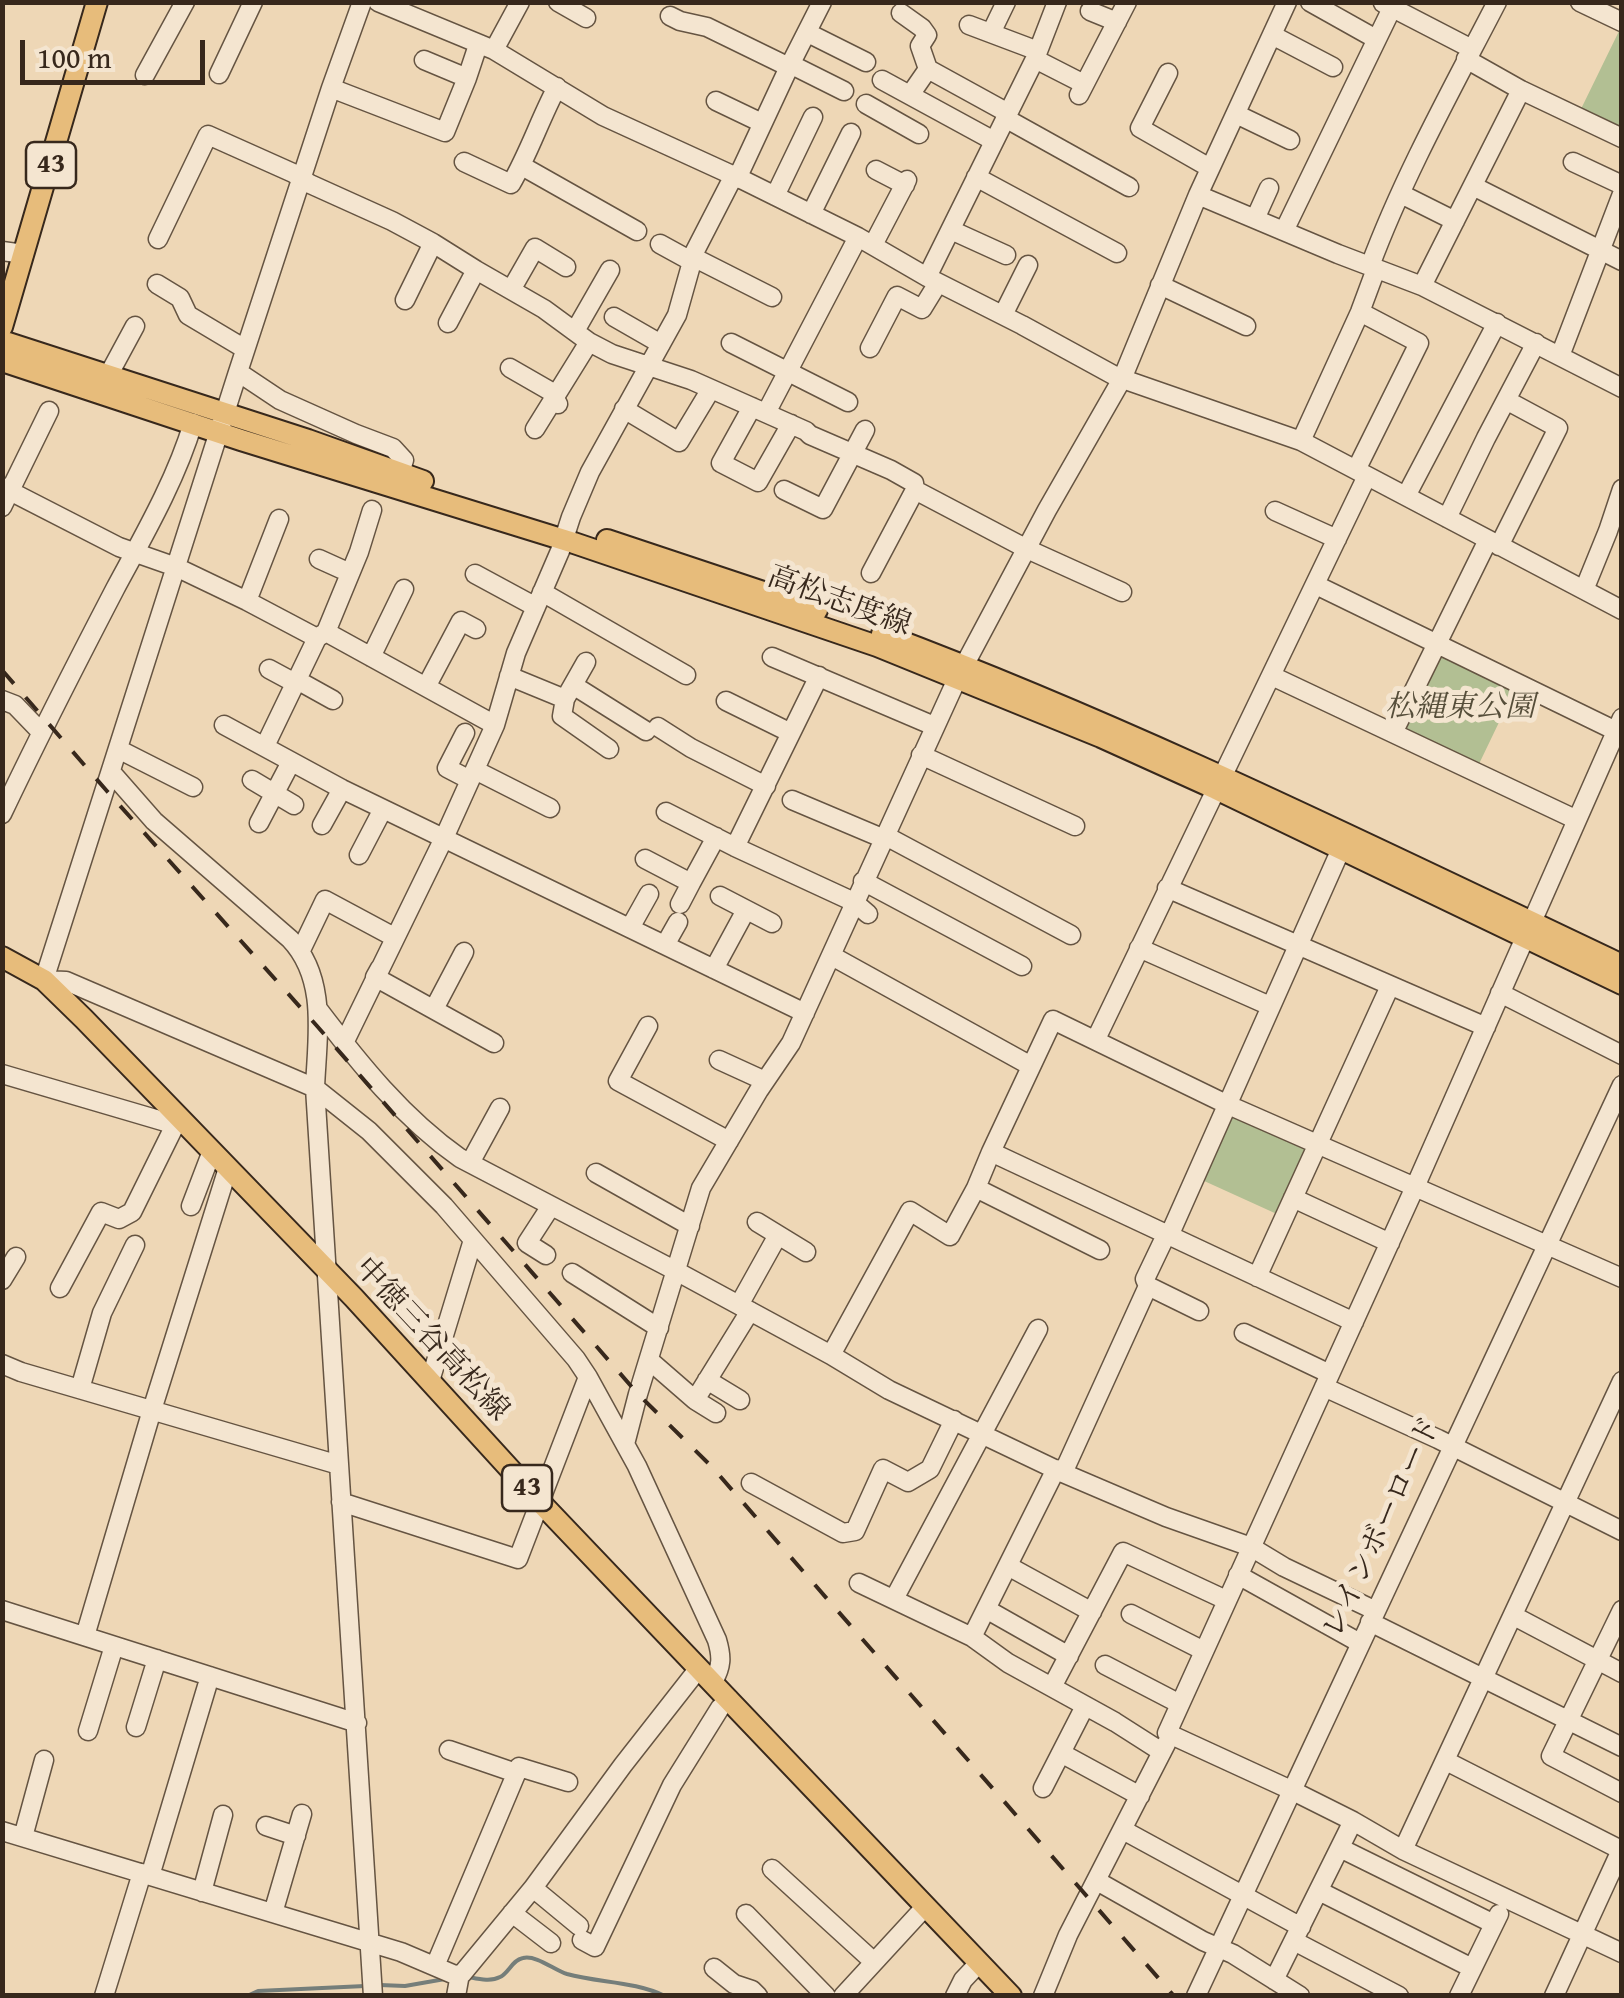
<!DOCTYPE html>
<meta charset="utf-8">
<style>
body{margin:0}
#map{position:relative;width:1624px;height:1998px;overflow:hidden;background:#eed7b6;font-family:"Gentium Book Plus",serif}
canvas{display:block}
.frame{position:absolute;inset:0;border:5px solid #37281c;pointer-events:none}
.scale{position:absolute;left:20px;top:40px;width:185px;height:45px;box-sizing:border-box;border:5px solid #37281c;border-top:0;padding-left:12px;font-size:30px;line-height:35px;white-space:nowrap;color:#37281c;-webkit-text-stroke:8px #f4e5d0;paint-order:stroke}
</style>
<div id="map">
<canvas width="1624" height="1998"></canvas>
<div class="frame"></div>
<div class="scale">100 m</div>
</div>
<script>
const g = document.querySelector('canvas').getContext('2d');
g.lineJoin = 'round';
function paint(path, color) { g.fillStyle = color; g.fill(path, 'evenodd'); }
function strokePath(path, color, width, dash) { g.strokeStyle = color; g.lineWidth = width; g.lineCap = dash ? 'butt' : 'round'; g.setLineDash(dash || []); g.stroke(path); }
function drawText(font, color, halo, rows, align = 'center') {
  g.font = font + ' "Gentium Book Plus","Noto Serif JP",serif'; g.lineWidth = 10; g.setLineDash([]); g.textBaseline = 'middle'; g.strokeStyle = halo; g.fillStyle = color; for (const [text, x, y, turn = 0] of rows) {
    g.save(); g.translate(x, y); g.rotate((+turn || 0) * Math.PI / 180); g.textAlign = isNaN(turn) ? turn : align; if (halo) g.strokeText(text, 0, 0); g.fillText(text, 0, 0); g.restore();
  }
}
paint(new Path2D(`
 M1621,27V132L1580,111Z
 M1445,656L1515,689L1478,766L1409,733L1405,726L1439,658Z
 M1236,1114L1305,1144L1308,1151L1279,1215L1202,1180L1231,1116Z`), '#b2bf93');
strokePath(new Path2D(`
 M469,1977C479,1979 491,1982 500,1977C509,1973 512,1960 523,1958C537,1955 554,1970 567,1974C599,1983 634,1981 665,1996
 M380,1985L405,1986L445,1979
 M247,1996L258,1991L365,1986`), '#757e7a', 4);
const minor = new Path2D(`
 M362,2L331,88L238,372L44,980L66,981L315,1088L369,1131L444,1206L576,1359L588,1377L637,1466L717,1640C722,1657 722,1666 713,1682
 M378,2L494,50L603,116L743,180L858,237L927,277L1022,325L1117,377L1301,441L1622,610
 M558,2L586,18
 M1310,2L1376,39
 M1580,2L1622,22
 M1383,3L1472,49
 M1090,11L1117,22
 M901,13L922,28L927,35L920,46L928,69
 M670,16L680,21L707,27L789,67
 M969,25L1038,51
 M808,33L866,62
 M991,33L1006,2
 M1272,35L1333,67
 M494,50L520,2
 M1035,59L1084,84
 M1466,59L1521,90L1622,138
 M424,60L467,78
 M790,64L844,91
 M1168,73L1140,128L1210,168
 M219,74L253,2
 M145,75L185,2
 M882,80L994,141
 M331,88L445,132L467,78L478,45
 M910,95L928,69L1008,113
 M1079,95L1127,2
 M716,101L762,123
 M866,104L919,134
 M1236,114L1290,140
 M1005,118L1129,187
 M464,162L511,184C529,153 540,119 557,87
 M1573,162L1622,185
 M522,166L637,231
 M876,170L905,185
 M976,177L1117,253
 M1473,186L1622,261
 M1401,194L1455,221
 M1198,195L1338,254L1422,286L1622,388
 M775,196L813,117
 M811,214L851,133
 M1255,219L1269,188
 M951,230L1006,255
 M1284,231L1392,8
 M158,239L208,135L293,173L310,184L392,221L433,243L476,270L544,309L589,342L612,354L691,380L806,431L810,435L891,470L914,483L915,490
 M660,244L691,261
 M873,245L907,180
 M2,251L24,254
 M693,257L772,297
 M1370,266C1404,175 1452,89 1497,2
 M927,277L1035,59L1057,2
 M157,284L180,298L188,315L245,349
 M1160,285L1246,326
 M1422,286L1521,90
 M511,290L535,248L566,267
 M405,300L433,243
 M1003,315L1028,265
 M614,317L661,344
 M448,323L476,270
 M575,331L610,270
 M731,343L848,402
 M870,348L897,296L922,309L938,283
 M1560,356L1622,194
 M510,368L550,391L558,404
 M238,372L280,400L356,434L393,448L404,460L400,473
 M108,376L135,326
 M752,407L721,463L758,482L791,424
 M624,409L679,442L711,389
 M766,413L858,237
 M535,429L589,342
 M1301,441L1360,312L1376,269
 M1357,468L1419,343L1360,312
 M2,487L119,547L176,567L247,601L317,638L265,746
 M784,490L823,509L865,430
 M1406,496L1497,323
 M2,507L49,411
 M1275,511L1337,539
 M1447,518L1486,438L1536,343
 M1499,546L1558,428L1506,400
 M319,559L350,573
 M871,573L915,490L1027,549L1122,592
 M475,574L536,607
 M1316,585L1616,731
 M1584,590L1608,531L1622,489
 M542,592L686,675
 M247,601L279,519
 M326,632L359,552L372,510
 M317,638L326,632L495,725
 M371,657L404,589
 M772,657L934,726
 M269,669L295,683
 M509,676L565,699L586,662
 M1272,676L1577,820
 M297,680L333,700
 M573,685L646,731
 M426,687L461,621L476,629
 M565,699L562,716L609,749
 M2,700L15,705L41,732
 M726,701L791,733
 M1622,718L1415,1187L1167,1733L1291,1790L1353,1821L1403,1850L1622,1953
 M224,725L342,789L805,1013
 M658,727L691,748L766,786
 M465,733L447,768L470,780
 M1393,733L1488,540
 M118,749L193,787
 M921,755L1075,826
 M475,770L550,808
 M111,772L154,821L290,939C328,979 317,1038 315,1088L373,1996
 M252,780L294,805
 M792,800L882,838
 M666,812L735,847L854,902L868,914
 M2,814C38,738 76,664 115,589C143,537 176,480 193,423
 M259,823L291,762
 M322,825L342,789
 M884,835L1071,935
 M735,847L819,676
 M359,855L383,809
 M645,859L691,883L716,837
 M863,881L1022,966
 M1167,888L1486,1027
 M720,896L772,923
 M680,904L691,883
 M630,928L649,894
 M665,945L678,922
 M1139,948L1270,1006
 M301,950L325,900L394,937
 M832,956L1031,1066
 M380,968L375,977L494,1043
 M714,969L746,910
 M1500,993L1622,1055
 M318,1009C359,1063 403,1118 460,1158L676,1271L831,1355L889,1390L1063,1473L1166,1517L1251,1547L1284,1567L1376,1611
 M434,1009L464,952
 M648,1026L618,1081L729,1141
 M1096,1039L1367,476
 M344,1043L444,838L495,725L516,653L560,551L571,517L590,472L677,315L695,251L730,183L741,170L789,67L822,2
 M719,1060L765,1081
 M2,1074L176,1125
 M470,1163L500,1108
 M596,1173L690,1226
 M976,1188L1100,1250
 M1293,1198L1390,1243
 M191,1206L212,1151
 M757,1222L806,1252
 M1166,1235L1145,1279L1148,1286L1199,1311
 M1169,1236L1345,840
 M546,1255L527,1243L551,1206
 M572,1273L659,1328
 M1257,1277L1390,986
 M2,1280L16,1257
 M60,1288L101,1212L119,1219L132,1212L179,1117
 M739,1305L778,1235
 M1354,1322L991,1152L1053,1020L1226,1104L1622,1278
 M1244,1333L1330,1374
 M831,1355L910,1211L950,1236L976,1188L991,1152
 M649,1360L695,1400L750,1311
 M2,1364L21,1372L339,1465
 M707,1380L740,1400
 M430,1381L473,1240
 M1324,1387L1438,1439L1622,1531
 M80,1389L102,1313L135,1245
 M695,1400L716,1413
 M625,1444L638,1394L701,1188L759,1090L791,1043L957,679L1047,510L1122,379L1198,195L1287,2
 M1063,1473L1148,1286
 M751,1483L843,1533L855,1531L883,1469L908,1482L930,1469L954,1420
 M341,1502L518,1559L588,1377
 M1008,1566L1092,1612
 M1238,1575L1360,1643
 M859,1583L972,1637L1008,1663L1115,1722L1162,1752
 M894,1599L1038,1329
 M986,1609L1069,1656
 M2,1610L357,1723
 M1622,1610L1551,1756L1622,1793
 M1131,1614L1204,1651
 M1514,1616L1622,1673
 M1370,1622L1622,1747
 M85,1636L152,1410L228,1168
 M972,1637L1056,1469
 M1105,1665L1180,1704
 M1052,1687L1123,1552L1226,1600
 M136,1727L157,1659
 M88,1731L114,1646
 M449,1750L516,1773
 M1061,1753L1140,1796
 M1446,1761L1621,1850
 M1043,1788L1085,1706
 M266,1826L296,1836
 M1123,1830L1301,1927
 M2,1831L401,1952L455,1975L462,1974L533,1888L623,1765L699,1668
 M23,1837L44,1760
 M1340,1848L1494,1924
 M1403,1850L1622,1381
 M772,1869L874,1962
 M150,1876L210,1676
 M1097,1881L1203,1941L1233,1954L1300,1996
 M533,1888L579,1926
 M1319,1891L1472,1968
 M202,1892L223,1815
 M273,1913L302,1814
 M512,1913L551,1943
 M746,1914L826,1996
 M582,1940L595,1947L672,1785L720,1708L729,1699
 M1294,1941L1399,1996
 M435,1966L519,1767L568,1782
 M714,1968L734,1984L752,1990L758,1996
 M1274,1980L1353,1821
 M104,1996L142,1873
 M456,1996L460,1974
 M843,1996L925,1907
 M955,1996L963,1980L979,1963
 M1043,1996L1068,1935L1166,1744
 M1196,1996L1622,1085
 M1459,1996L1499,1914
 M1554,1996L1622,1848`);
const major = new Path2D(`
 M2,327L97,2
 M2,341L308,440L423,481
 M2,361L241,440L574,543L877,646L1101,737L1216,789L1622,984
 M607,540L817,610
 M882,634C1135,729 1377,849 1622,965
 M2,957L44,980L84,1019L354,1298L540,1502L1011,1996`);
strokePath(minor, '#655442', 21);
strokePath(major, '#37281c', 24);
strokePath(minor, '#f4e5d0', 18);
strokePath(major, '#e7bc7b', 20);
strokePath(new Path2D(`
 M2,670L106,790L317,1026L638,1394L712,1467L1174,1996`), '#37281c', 4, [18, 18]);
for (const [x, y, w] of [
 [51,165,50],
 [527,1488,50]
]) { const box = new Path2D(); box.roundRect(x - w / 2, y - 23, w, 46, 8); g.fillStyle = '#f4e5d0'; g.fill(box); strokePath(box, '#37281c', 2.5); }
drawText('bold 28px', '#37281c', null, [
 ["43",51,165],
 ["43",527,1488]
]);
drawText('30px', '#37281c', '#f4e5d0', [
 ["高松志度線",839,602,20],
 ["中徳三谷高松線",431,1340,47],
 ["レインボーロード",1383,1528,-65]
]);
drawText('italic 30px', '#564e3a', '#f4e5d0', [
 ["松縄東公園",1460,708]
]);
</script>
